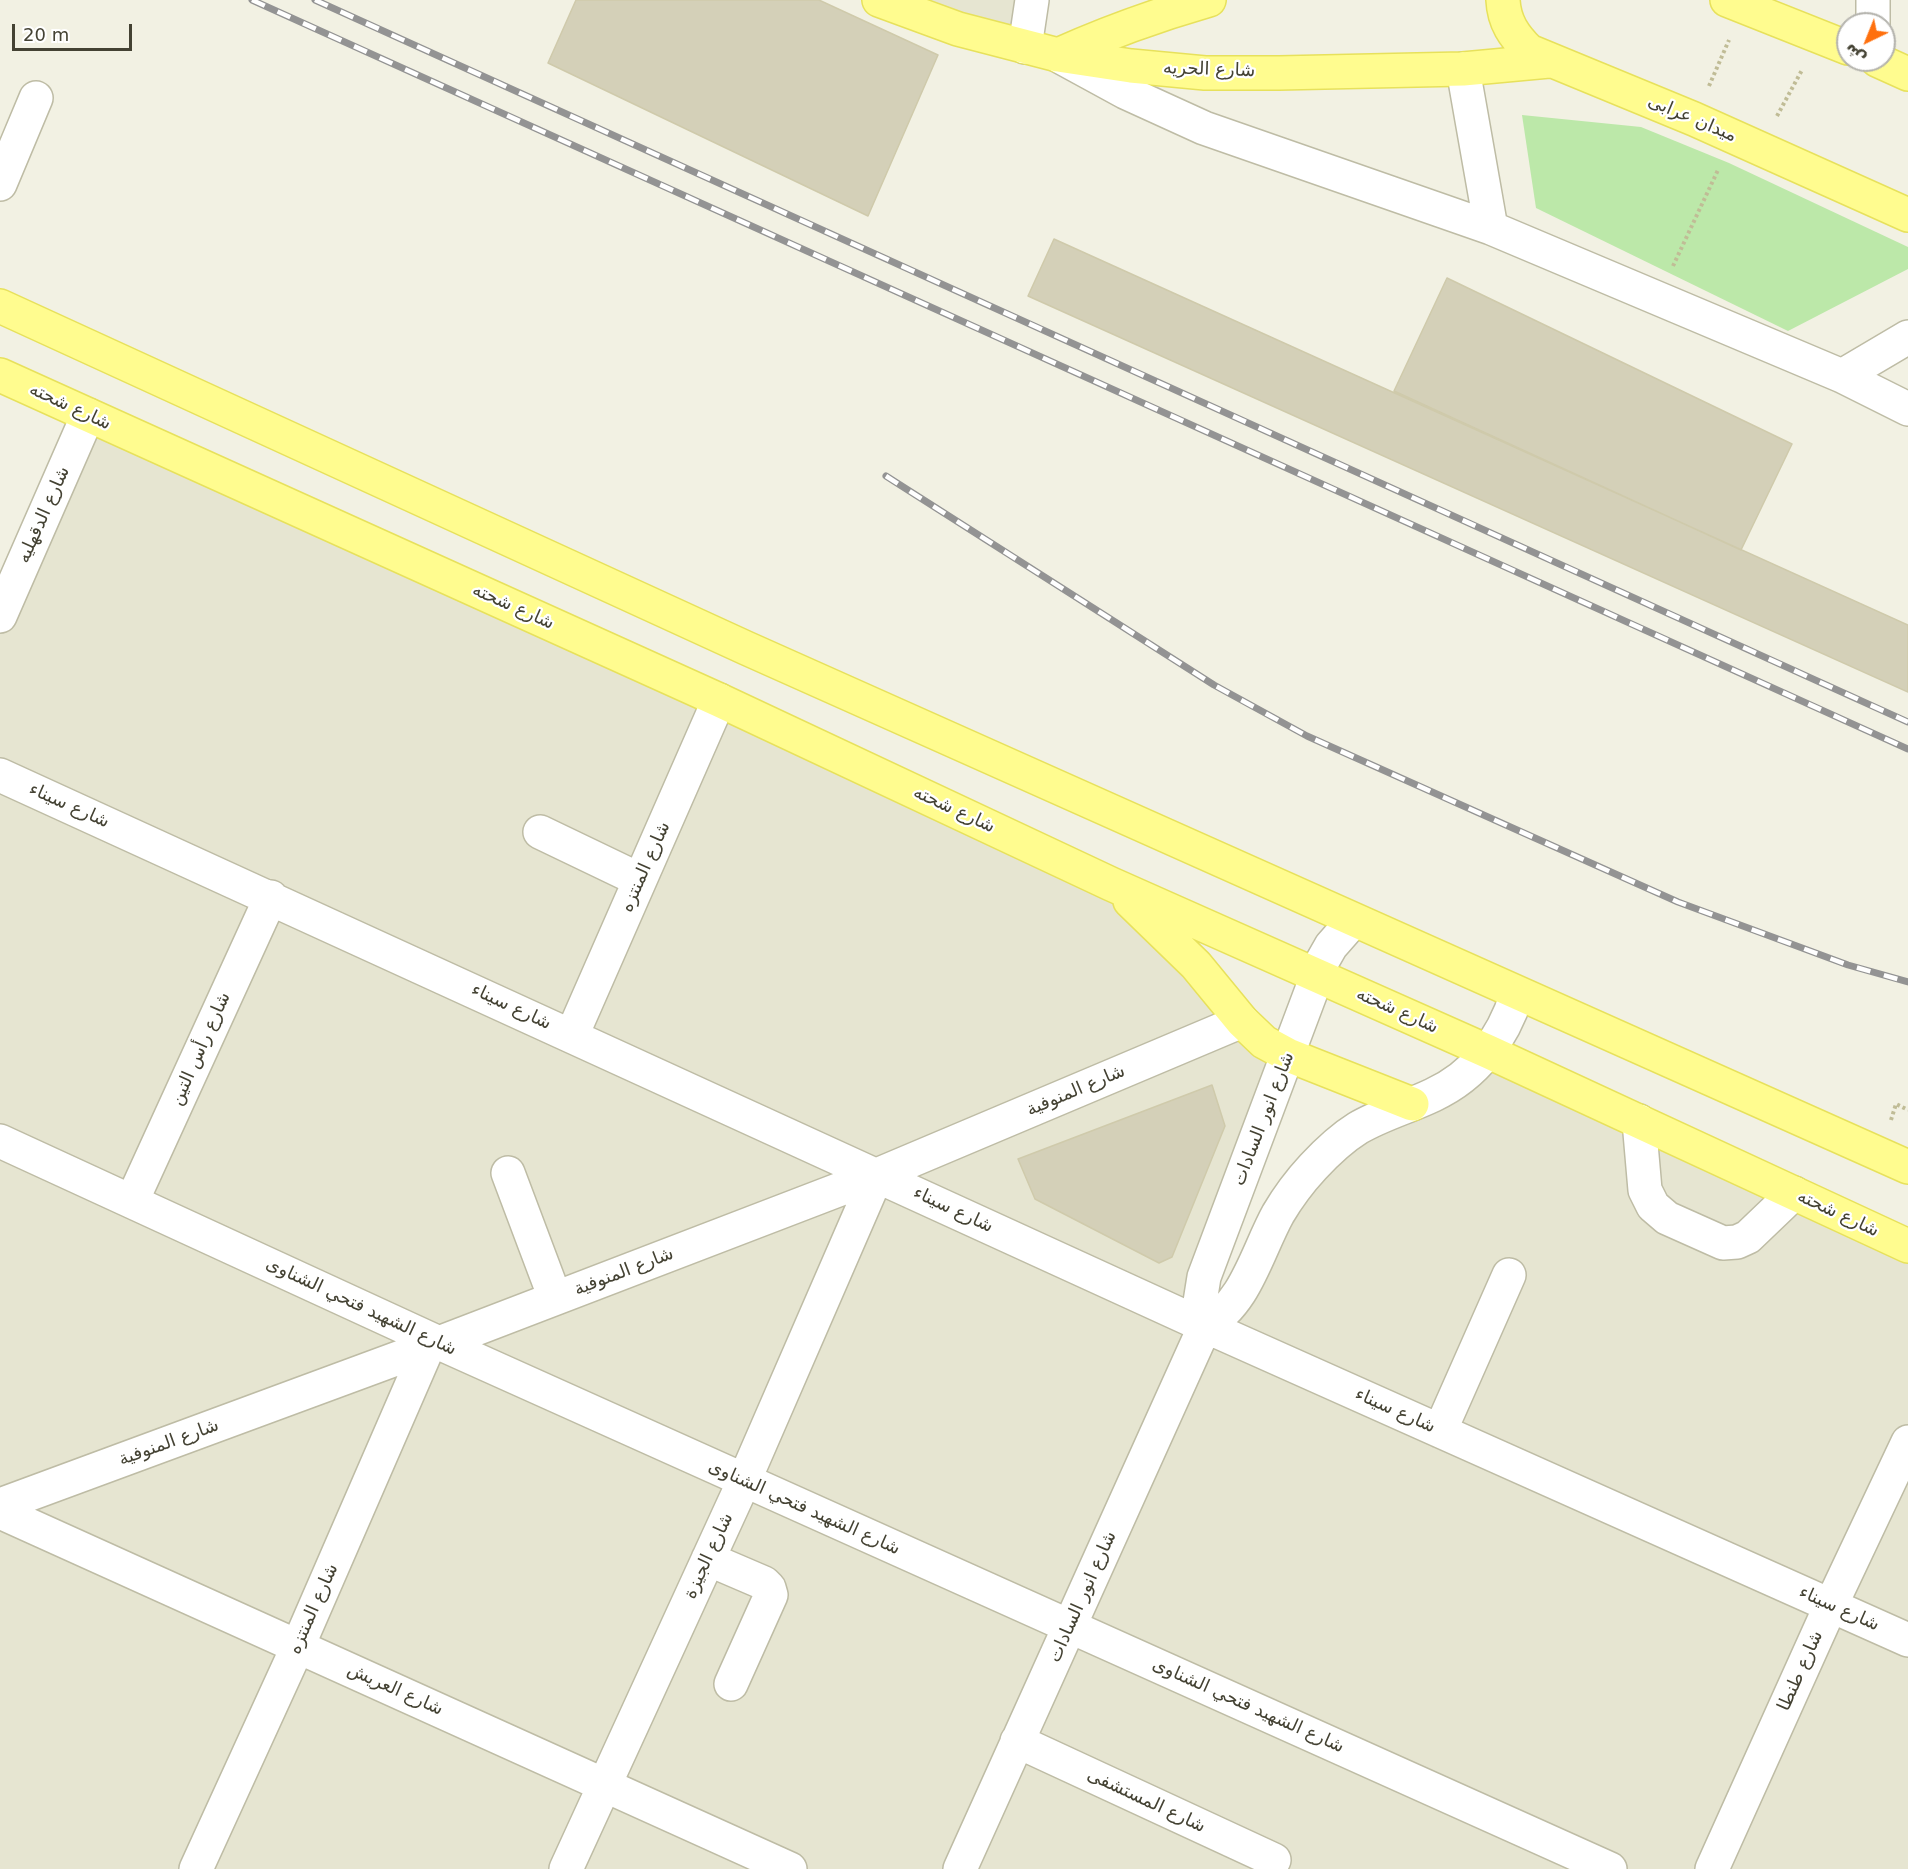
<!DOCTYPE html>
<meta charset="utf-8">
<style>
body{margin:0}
#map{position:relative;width:1908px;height:1869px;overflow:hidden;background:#f2f1e3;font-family:"DejaVu Sans","Noto Sans Arabic",sans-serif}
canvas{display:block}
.north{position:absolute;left:1836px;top:12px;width:60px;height:60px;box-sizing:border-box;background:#fff;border:2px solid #b4b3ad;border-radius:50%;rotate:223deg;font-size:16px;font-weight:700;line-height:24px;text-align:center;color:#444233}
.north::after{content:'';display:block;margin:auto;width:21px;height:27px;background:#ff700d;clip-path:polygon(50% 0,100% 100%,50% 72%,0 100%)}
.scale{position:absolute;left:12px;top:24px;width:120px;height:27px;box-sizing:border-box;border:3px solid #444233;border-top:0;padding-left:8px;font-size:18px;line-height:21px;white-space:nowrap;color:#444233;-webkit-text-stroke:4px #fff;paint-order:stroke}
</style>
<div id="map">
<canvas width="1908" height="1869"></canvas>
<div class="north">ش</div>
<div class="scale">20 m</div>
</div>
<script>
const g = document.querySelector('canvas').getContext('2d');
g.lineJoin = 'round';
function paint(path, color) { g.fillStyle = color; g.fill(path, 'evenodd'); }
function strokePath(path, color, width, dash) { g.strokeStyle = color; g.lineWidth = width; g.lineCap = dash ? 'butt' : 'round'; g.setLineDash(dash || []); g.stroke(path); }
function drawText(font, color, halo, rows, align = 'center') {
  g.font = font + ' "DejaVu Sans","Noto Sans Arabic",sans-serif'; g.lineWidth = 4.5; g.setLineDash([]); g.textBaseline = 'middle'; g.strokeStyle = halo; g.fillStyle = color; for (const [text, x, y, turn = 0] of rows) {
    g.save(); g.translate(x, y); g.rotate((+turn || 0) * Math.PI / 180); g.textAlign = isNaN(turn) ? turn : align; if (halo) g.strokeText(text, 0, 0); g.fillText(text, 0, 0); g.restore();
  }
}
paint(new Path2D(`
 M888,0H1032L1024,45Z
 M88,416L1111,884L1276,1050L1200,1313L957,1869H0V614Z
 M1489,1052L1908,1242V1869H960L1205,1327L1310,1175Z`), '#e6e5d1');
paint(new Path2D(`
 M1522,115L1641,127L1729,163L1908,247V269L1788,331L1536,208Z`), '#bce8a9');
const building = new Path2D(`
 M576,0H819L938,55L868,216L548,63Z
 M1054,239L1908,625V692L1028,296Z
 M1447,278L1792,444L1741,550L1394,391Z
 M1212,1085L1225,1126L1172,1257L1159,1263L1035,1199L1018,1159Z`);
paint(building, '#d4d0b8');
strokePath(building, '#cfcaab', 1.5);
const minor = new Path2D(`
 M1873,0V24
 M1025,47L1032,0
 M1059,56L1125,92L1204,128L1491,228L1842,376L1908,409
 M1463,69L1491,228
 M0,184L36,98
 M1842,376L1908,337
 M0,616L88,415
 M0,775L1205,1326L1908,1640
 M540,832L640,880
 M572,1035L719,700
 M1639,1121L1645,1190L1653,1206L1667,1218L1723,1243L1737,1242L1748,1237L1794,1193
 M0,1141L439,1343L1610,1869
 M508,1173L555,1298
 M132,1201L271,897
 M1205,1326L1200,1302L1204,1277L1323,960L1331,946L1353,921
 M1440,1431L1509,1275
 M0,1505L439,1343L877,1175L1242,1021
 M0,1512L790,1869
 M708,1559L764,1583L769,1588L771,1595L731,1684
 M1017,1741L1274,1860
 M196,1869L298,1646L428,1347
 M566,1869L744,1481L877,1175
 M960,1869L1205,1326C1246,1304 1257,1252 1278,1214C1288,1197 1300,1181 1313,1167C1326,1153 1342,1138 1358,1128C1382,1114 1408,1107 1433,1095C1476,1075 1503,1038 1517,994
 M1712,1869L1831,1605L1908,1442`);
const major = new Path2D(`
 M879,0L958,29L1058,55L1131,66L1205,73H1279L1463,69L1549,61
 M1503,0C1504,22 1514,36 1529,51L1694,119L1908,215
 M1727,0L1848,48
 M1058,55C1107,33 1157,15 1209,0
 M1877,60L1908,74
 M0,306L746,648L1908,1167
 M0,375L719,700L1111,884L1489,1052L1908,1246
 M1130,901L1196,965L1242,1021L1264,1042L1288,1055L1412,1104`);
strokePath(minor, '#bebca5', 36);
strokePath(major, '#e7e15c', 36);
strokePath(new Path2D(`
 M1709,86L1729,40
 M1777,116L1802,70
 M1673,266L1718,170
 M1891,1120L1896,1104L1908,1110`), '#c0bc96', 4, [3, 3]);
strokePath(minor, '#fff', 33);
strokePath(major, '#fffc8f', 33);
const rail = new Path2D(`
 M252,0L1908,749
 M315,0L1908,722
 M886,476L1214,685L1307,736L1678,902L1848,965L1908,982`);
strokePath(rail, '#939393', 7);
strokePath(rail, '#fff', 4.5, [14]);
drawText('18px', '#444233', '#fff', [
 ["شارع الحريه",1209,70,2],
 ["ميدان عرابى",1692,119,23],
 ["شارع شحته",70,407,25],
 ["شارع الدقهليه",44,515,-66],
 ["شارع شحته",513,607,24],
 ["شارع سيناء",69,806,24],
 ["شارع شحته",954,810,25],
 ["شارع المنتزه",646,867,-66],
 ["شارع سيناء",511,1007,25],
 ["شارع شحته",1397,1011,24],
 ["شارع رأس التين",201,1049,-66],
 ["شارع المنوفية",1076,1091,-23],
 ["شارع انور السادات",1264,1119,-69],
 ["شارع سيناء",953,1210,25],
 ["شارع شحته",1838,1214,25],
 ["شارع المنوفية",624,1272,-21],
 ["شارع الشهيد فتحي الشناوى",361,1307,25],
 ["شارع سيناء",1395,1411,24],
 ["شارع المنوفية",169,1443,-20],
 ["شارع الشهيد فتحي الشناوى",804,1508,24],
 ["شارع الجيزة",709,1556,-65],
 ["شارع انور السادات",1083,1597,-66],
 ["شارع المنتزه",314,1609,-66],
 ["شارع سيناء",1839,1609,24],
 ["شارع طنطا",1801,1671,-66],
 ["شارع العريش",395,1690,24],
 ["شارع الشهيد فتحي الشناوى",1248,1706,24],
 ["شارع المستشفى",1146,1801,25]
]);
</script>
